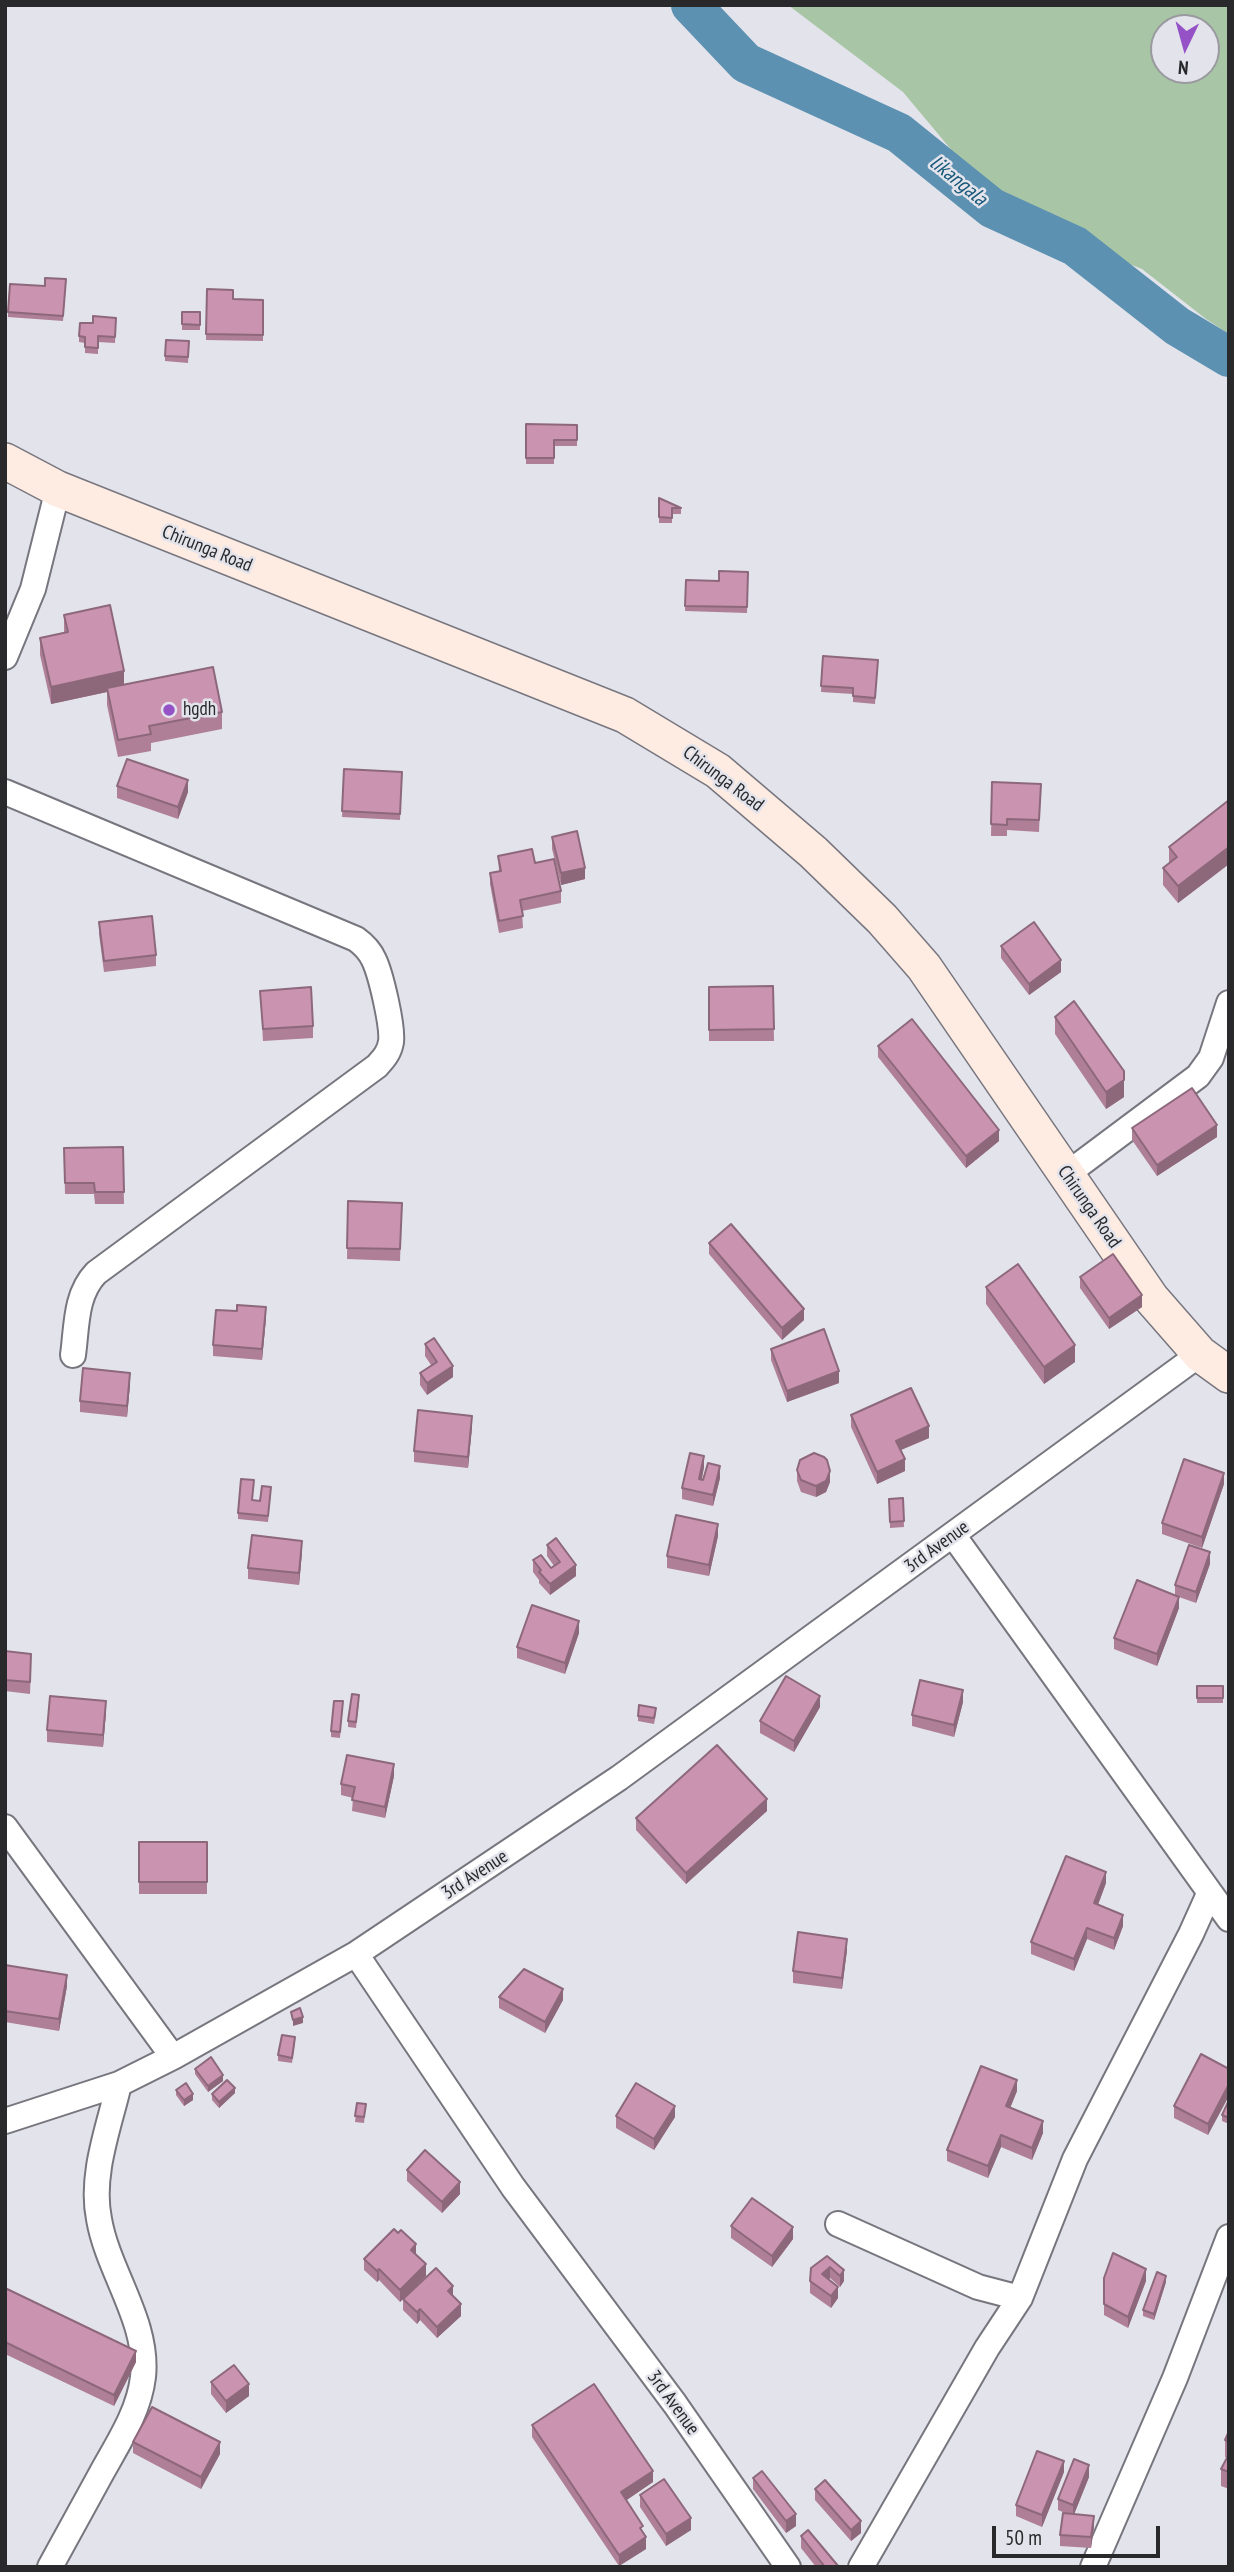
<!DOCTYPE html>
<style>
body{margin:0}
#map{position:relative;width:1234px;height:2572px;overflow:hidden;background:#e3e3ec;font-family:"PT Sans Narrow",sans-serif}
canvas{display:block}
.frame{position:absolute;inset:0;border:7px solid #29292c;pointer-events:none}
.north{position:absolute;left:1150px;top:14px;width:70px;height:70px;box-sizing:border-box;background:#e3e3ec;border:2px solid #99999f;border-radius:50%;rotate:185deg;font-size:19px;font-weight:700;line-height:28px;text-align:center;color:#29292c}
.north::after{content:'';display:block;margin:auto;width:24px;height:32px;background:#9552c7;clip-path:polygon(50% 0,100% 100%,50% 72%,0 100%)}
.scale{position:absolute;left:992px;top:2526px;width:168px;height:32px;box-sizing:border-box;border:4px solid #29292c;border-top:0;padding-left:9px;font-size:21px;line-height:24px;white-space:nowrap;color:#29292c;-webkit-text-stroke:5px #e3e3ec;paint-order:stroke}
</style>
<div id="map">
<canvas width="1234" height="2572"></canvas>
<div class="frame"></div>
<div class="north">N</div>
<div class="scale">50 m</div>
</div>
<script>
const g = document.querySelector('canvas').getContext('2d');
g.lineJoin = 'round';
function paint(path, color) { g.fillStyle = color; g.fill(path, 'evenodd'); }
function strokePath(path, color, width, dash) { g.strokeStyle = color; g.lineWidth = width; g.lineCap = dash ? 'butt' : 'round'; g.setLineDash(dash || []); g.stroke(path); }
function drawText(font, color, halo, rows, align = 'center') {
  g.font = font + ' "PT Sans Narrow",sans-serif'; g.lineWidth = 5; g.setLineDash([]); g.textBaseline = 'middle'; g.strokeStyle = halo; g.fillStyle = color; for (const [text, x, y, turn = 0] of rows) {
    g.save(); g.translate(x, y); g.rotate((+turn || 0) * Math.PI / 180); g.textAlign = isNaN(turn) ? turn : align; if (halo) g.strokeText(text, 0, 0); g.fillText(text, 0, 0); g.restore();
  }
}
paint(new Path2D(`
 M788,5H1229V334L1206,319L1142,269L1050,232L969,171L903,92ZM1164,28H1206V70H1164Z`), '#a8c6a5');
strokePath(new Path2D(`
 M691,5L746,63L899,133L992,208L1075,246L1177,326L1229,357`), '#5c91b1', 40);
const street = new Path2D(`
 M5,657L33,589L58,489
 M5,792L356,939C363,944 370,951 374,960C381,975 393,1026 391,1042C389,1053 384,1058 377,1066L96,1273C75,1295 77,1326 73,1355
 M1067,1174L1198,1076L1211,1058L1229,1003
 M953,1535L1229,1919
 M5,1827L173,2057
 M356,1954L513,2187L675,2404L788,2567
 M5,2121L119,2084L173,2057L356,1954L619,1778L1200,1354
 M838,2224L978,2287L1020,2298
 M50,2567C67,2536 84,2505 101,2474C118,2443 139,2412 143,2377C149,2322 108,2272 99,2219C90,2175 109,2127 119,2084
 M861,2567L987,2348L1020,2298L1075,2159L1191,1934L1209,1894
 M1093,2567L1175,2378L1229,2237`);
const secondary = new Path2D(`
 M5,461L58,489L625,715L718,771L813,852L882,919L924,967L1151,1298L1200,1354L1229,1375`);
strokePath(street, '#77767e', 28);
strokePath(secondary, '#77767e', 38);
strokePath(street, '#fff', 24);
strokePath(secondary, '#feece3', 35);
paint(new Path2D(`
 M66,285L63,321L8,317V312L45,286Z
 M207,289L233,299L263,300V341L206,340Z
 M182,312H200V330H182Z
 M116,318L115,343L98,342V354L85,353V343L79,342V336L93,323Z
 M189,347L188,363L165,361V356Z
 M526,424L577,425V446H554V464H526Z
 M659,498L681,508V514H672V523H659Z
 M748,572L747,613L685,611L686,580L719,581Z
 M64,615L124,684L222,712V729L151,743V751L118,757L107,705V692L51,704L40,655V638L64,633Z
 M823,656L878,660L875,704L853,702V694L821,692Z
 M344,769L402,772L400,820L342,817Z
 M992,782L1041,784L1039,832L1007,830V836H991Z
 M117,786L188,792L178,819L117,798Z
 M1229,800V864L1178,903L1163,885V868L1169,863V847Z
 M552,837L585,879L561,885L552,849Z
 M498,856L535,863L561,891V903L522,911L523,928L499,933L490,884V873L499,871Z
 M99,922L156,955V966L104,972L99,934Z
 M1001,946L1061,972L1029,995L1001,958Z
 M773,986L774,1041H709V987Z
 M260,991L313,1026V1038L263,1041Z
 M1055,1017L1124,1097L1106,1109L1055,1034Z
 M878,1046L999,1141L966,1168L878,1057Z
 M1132,1128L1217,1137L1157,1176L1132,1140Z
 M123,1147L124,1204H95L94,1194H65L64,1148Z
 M348,1201L402,1203L400,1261L347,1259Z
 M709,1243L804,1320L782,1340L709,1254Z
 M1080,1277L1142,1307L1109,1329L1080,1288Z
 M986,1287L1075,1362L1044,1384L986,1304Z
 M266,1318L262,1360L213,1356V1345Z
 M425,1344L453,1377L427,1395L420,1385V1373L431,1365L425,1356Z
 M771,1349L839,1383L787,1402L771,1360Z
 M130,1384L127,1417L80,1412V1401Z
 M851,1415L929,1438L901,1450L905,1471L877,1484L851,1427Z
 M472,1427L468,1468L414,1462V1451Z
 M704,1467L702,1480L720,1478L713,1506L682,1499V1488Z
 M797,1470L830,1482L826,1492L816,1497L801,1492L797,1481Z
 M1224,1484L1202,1548L1162,1534V1523Z
 M271,1492L268,1522L238,1519V1513L252,1500L260,1501Z
 M903,1498L904,1527L890,1528L889,1499Z
 M718,1536L709,1576L667,1568V1556Z
 M547,1545L576,1576L550,1595L539,1583V1580L533,1572V1560L551,1568L554,1566L547,1556Z
 M302,1552L299,1585L248,1579V1568Z
 M1210,1564L1196,1603L1179,1597V1608L1157,1666L1114,1649V1638L1175,1595V1585Z
 M579,1633L565,1674L517,1658V1647Z
 M5,1651L31,1666L30,1694L5,1691Z
 M1197,1686H1223V1703H1197Z
 M343,1701L340,1738L331,1737V1731Z
 M359,1701L356,1728L348,1727V1721Z
 M963,1702L954,1737L912,1726V1715Z
 M820,1707L794,1752L760,1733V1721Z
 M106,1712L103,1747L47,1742V1730Z
 M656,1714L654,1724L638,1721V1716Z
 M394,1776L385,1818L352,1811L353,1798L341,1795V1784Z
 M767,1811L686,1884L636,1830V1818Z
 M139,1842H207V1894H139Z
 M1106,1883L1098,1905L1123,1926L1114,1950L1087,1939L1074,1971L1031,1954V1942Z
 M847,1950L842,1989L793,1983V1971Z
 M5,1965L67,1986L59,2031L5,2022Z
 M499,1997L563,2000L545,2033L499,2008Z
 M295,2043L292,2063L278,2061V2055Z
 M195,2069L223,2081L208,2092L195,2074Z
 M1229,2069L1208,2135L1174,2118V2106Z
 M176,2090L193,2100L184,2106L176,2095Z
 M1017,2091L1010,2108L1043,2133L1032,2160L1001,2147L988,2178L947,2161V2150Z
 M235,2093L219,2108L212,2100V2094Z
 M1229,2100V2124L1222,2121V2115Z
 M357,2103L366,2104L364,2123L355,2122Z
 M616,2116L675,2117L654,2150L616,2128Z
 M407,2170L460,2194L442,2213L407,2181Z
 M731,2226L793,2239L772,2267L731,2238Z
 M416,2255L426,2276L405,2297H453L461,2316L437,2338L420,2320L417,2324L403,2310V2299L400,2302L379,2280L377,2282L364,2270V2259Z
 M827,2256L844,2281L840,2287L830,2278L829,2279L838,2298L831,2308L810,2293V2281Z
 M1104,2278L1146,2281L1128,2328L1104,2315Z
 M1166,2282L1154,2320L1143,2316V2310Z
 M5,2288L136,2362L114,2406L5,2354Z
 M211,2382L249,2396L226,2413L211,2394Z
 M532,2425L653,2482L626,2500L643,2533L646,2549L619,2566L532,2437Z
 M1229,2431V2489L1221,2486V2469L1227,2458L1225,2457V2440Z
 M133,2442L220,2454L201,2489L133,2453Z
 M1064,2472L1042,2527L1016,2516V2505Z
 M1089,2477L1074,2514L1094,2527L1091,2548L1060,2546V2535L1065,2513L1058,2510V2499Z
 M753,2478L796,2526L786,2533L753,2489Z
 M815,2489L861,2533L851,2541L815,2500Z
 M640,2495L691,2530L666,2546L640,2507Z
 M801,2536L839,2567H816L801,2548Z`), '#ae7f97');
paint(new Path2D(`
 M124,671V688H107V692L51,704V687Z
 M188,780V792L178,819V807Z
 M1229,847V864L1178,903V886Z
 M585,868V879L561,885V873Z
 M1061,960V972L1029,995V984Z
 M1124,1080V1097L1106,1109V1092Z
 M1217,1125V1137L1157,1176V1165Z
 M999,1130V1141L966,1168V1156Z
 M1142,1295V1307L1109,1329V1318Z
 M266,1307V1318L262,1360V1349Z
 M804,1309V1320L782,1340V1328Z
 M1075,1345V1362L1044,1384V1367Z
 M453,1366V1377L427,1395V1383Z
 M839,1371V1383L787,1402V1391Z
 M130,1373V1384L127,1417V1406Z
 M472,1416V1427L468,1468V1457Z
 M929,1426V1438L896,1452V1441Z
 M704,1456V1467L699,1491V1479Z
 M905,1459V1471L877,1484V1472Z
 M720,1466V1478L713,1506V1495Z
 M830,1471V1482L826,1492L816,1497V1486Z
 M1224,1473V1484L1202,1548V1537Z
 M718,1524V1536L709,1576V1565Z
 M302,1541V1552L299,1585V1573Z
 M1210,1552V1564L1196,1603V1592Z
 M576,1565V1576L550,1595V1584Z
 M1179,1597V1608L1157,1666V1654Z
 M579,1621V1633L565,1674V1663Z
 M963,1690V1702L954,1737V1725Z
 M820,1696V1707L794,1752V1741Z
 M106,1701V1712L103,1747V1735Z
 M394,1764V1776L385,1818V1807Z
 M767,1799V1811L686,1884V1873Z
 M1106,1872V1883L1094,1915V1903Z
 M1123,1915V1926L1114,1950V1938Z
 M1087,1928V1939L1074,1971V1959Z
 M847,1939V1950L842,1989V1978Z
 M67,1975V1986L59,2031V2019Z
 M563,1989V2000L545,2033V2022Z
 M303,2017V2023L293,2026V2020Z
 M223,2075V2081L208,2092V2086Z
 M1017,2080V2091L1006,2118V2106Z
 M1229,2084V2096L1208,2135V2124Z
 M235,2088V2093L219,2108V2102Z
 M193,2094V2100L184,2106V2100Z
 M675,2106V2117L654,2150V2139Z
 M1043,2121V2133L1032,2160V2148Z
 M1001,2135V2147L988,2178V2166Z
 M460,2182V2194L442,2213V2202Z
 M793,2227V2239L772,2267V2256Z
 M416,2244V2256L411,2250Z
 M426,2264V2276L400,2302V2290Z
 M830,2267V2278L822,2285V2274Z
 M379,2269V2280L377,2282V2271Z
 M1146,2269V2281L1128,2328V2317Z
 M844,2270V2281L840,2287V2276Z
 M1166,2276V2282L1154,2320V2314Z
 M453,2286V2298L448,2291Z
 M838,2287V2298L831,2308V2296Z
 M461,2304V2316L437,2338V2327Z
 M420,2309V2320L417,2324V2312Z
 M136,2351V2362L114,2406V2395Z
 M249,2384V2396L226,2413V2401Z
 M220,2442V2454L201,2489V2477Z
 M1064,2461V2472L1042,2527V2515Z
 M1089,2465V2477L1073,2517V2505Z
 M653,2471V2482L621,2504V2492Z
 M796,2514V2526L786,2533V2521Z
 M1094,2516V2527L1091,2548V2537Z
 M691,2518V2530L666,2546V2534Z
 M861,2521V2533L851,2541V2530Z
 M646,2537V2549L619,2566V2555Z`), '#8d687b');
const building = new Path2D(`
 M45,278L66,279L63,316L8,312L10,284L45,286Z
 M207,289L233,290V299L263,300V335L206,334Z
 M182,312H200V325L182,324Z
 M93,316L116,318L115,337L98,336V348L85,347V337L79,336L80,323H93Z
 M166,340L189,341L188,357L165,356Z
 M526,424L577,425V440H554V458H526Z
 M659,498L681,508H672V518L659,517Z
 M719,571L748,572L747,607L685,606L686,580L719,581Z
 M110,605L124,671L51,687L40,638L68,632L64,615Z
 M823,656L878,660L875,698L853,696V688L821,686Z
 M213,667L222,712L149,726L151,734L118,740L107,688Z
 M127,759L188,780L178,807L117,786Z
 M344,769L402,772L400,814L342,811Z
 M992,782L1041,784L1039,820L1007,819V825L991,824Z
 M1229,800V847L1178,886L1163,868L1177,857L1169,847Z
 M577,831L585,868L561,873L552,837Z
 M532,849L535,863L554,859L561,891L520,900L523,916L499,921L490,873L501,871L498,856Z
 M152,916L156,955L104,961L99,922Z
 M1034,922L1061,960L1029,984L1001,946Z
 M773,986L774,1029L709,1030V987Z
 M311,987L313,1026L263,1029L260,991Z
 M1074,1001L1124,1071V1080L1106,1092L1055,1017Z
 M912,1019L999,1130L966,1156L878,1046Z
 M1192,1088L1217,1125L1157,1165L1132,1128Z
 M123,1147L124,1192H95L94,1183H65L64,1148Z
 M348,1201L402,1203L400,1249L347,1248Z
 M731,1224L804,1309L782,1328L709,1243Z
 M1113,1254L1142,1295L1109,1318L1080,1277Z
 M1018,1264L1075,1345L1044,1367L986,1287Z
 M237,1305L266,1307L262,1349L213,1345L216,1310L237,1311Z
 M824,1329L839,1371L787,1391L771,1349Z
 M434,1338L453,1366L427,1383L420,1373L437,1362L425,1344Z
 M83,1368L130,1373L127,1406L80,1401Z
 M911,1388L929,1426L896,1441L905,1459L877,1472L851,1415Z
 M418,1410L472,1416L468,1457L414,1451Z
 M690,1453L704,1456L699,1479L703,1480L708,1463L720,1466L713,1495L682,1488Z
 M814,1453L824,1457L827,1460L830,1471L826,1481L816,1486L801,1480L797,1470L800,1460Z
 M1184,1459L1224,1473L1202,1537L1162,1523Z
 M241,1479L254,1480L252,1500L260,1501L262,1486L271,1487L268,1516L238,1513Z
 M903,1498L904,1521L890,1522L889,1499Z
 M676,1515L718,1524L709,1565L667,1556Z
 M252,1535L302,1541L299,1573L248,1568Z
 M556,1538L576,1565L550,1584L539,1572L541,1570L533,1560L541,1555L551,1568L560,1562L547,1545Z
 M1189,1545L1210,1552L1196,1592L1175,1585Z
 M1137,1580L1179,1597L1157,1654L1114,1638Z
 M532,1605L579,1621L565,1663L517,1647Z
 M5,1651L31,1654L30,1682L5,1680Z
 M786,1676L820,1696L794,1741L760,1721Z
 M920,1680L963,1690L954,1725L912,1715Z
 M1197,1686H1223V1698H1197Z
 M352,1694L359,1695L356,1722L348,1721Z
 M50,1696L106,1701L103,1735L47,1730Z
 M334,1701H343L340,1732L331,1731Z
 M639,1705L656,1708L654,1718L638,1716Z
 M717,1745L767,1799L686,1873L636,1818Z
 M347,1755L394,1764L385,1807L352,1800L355,1787L341,1784Z
 M139,1842H207V1882H139Z
 M1066,1856L1106,1872L1094,1903L1123,1915L1114,1938L1087,1928L1074,1959L1031,1942Z
 M798,1932L847,1939L842,1978L793,1971Z
 M5,1965L67,1975L59,2019L5,2011Z
 M524,1969L563,1989L545,2022L499,1997Z
 M300,2008L303,2017L293,2020L291,2012Z
 M282,2035L295,2037L292,2058L278,2055Z
 M1201,2054L1229,2069V2084L1208,2124L1174,2106Z
 M211,2057L223,2075L208,2086L195,2069Z
 M981,2066L1017,2080L1006,2106L1043,2121L1032,2148L1001,2135L988,2166L947,2150Z
 M227,2080L235,2088L219,2102L212,2094Z
 M186,2083L193,2094L184,2100L176,2090Z
 M636,2083L675,2106L654,2139L616,2116Z
 M1229,2100V2118L1222,2115Z
 M357,2103L366,2104L364,2117L355,2116Z
 M425,2150L460,2182L442,2202L407,2170Z
 M752,2198L793,2227L772,2256L731,2226Z
 M394,2229L398,2233L401,2230L416,2244L411,2250L426,2264L400,2290L379,2269L377,2271L364,2259Z
 M1113,2253L1146,2269L1128,2317L1104,2304V2278Z
 M827,2256L844,2270L840,2276L830,2267L822,2274L838,2287L831,2296L810,2281L811,2268Z
 M436,2268L453,2286L448,2291L461,2304L437,2327L420,2309L417,2312L403,2299Z
 M1157,2272L1166,2276L1154,2314L1143,2310Z
 M5,2288L136,2351L114,2395L5,2342Z
 M234,2365L249,2384L226,2401L211,2382Z
 M594,2384L653,2471L621,2492L643,2526L640,2528L646,2537L619,2555L532,2425Z
 M152,2407L220,2442L201,2477L133,2442Z
 M1229,2431V2442L1225,2440Z
 M1037,2451L1064,2461L1042,2515L1016,2505Z
 M1229,2454V2472L1221,2469Z
 M1074,2459L1089,2465L1073,2505L1058,2499Z
 M762,2471L796,2514L786,2521L753,2478Z
 M664,2479L691,2518L666,2534L640,2495Z
 M825,2480L861,2521L851,2530L815,2489Z
 M1063,2513L1094,2516L1091,2537L1060,2535Z
 M808,2530L839,2567H825L801,2536Z`);
paint(building, '#ca94b0');
strokePath(building, '#8d687b', 2);
for (const [x, y, r, color] of [
 [169,710,7,"#9552c7"]
]) { const dot = new Path2D(); dot.arc(x, y, r, 0, 2 * Math.PI); g.fillStyle = color; g.fill(dot); strokePath(dot, '#e3e3ec', 2.5); }
drawText('19px', '#29292c', '#e3e3ec', [
 ["Chirunga Road",207,549,22],
 ["Chirunga Road",723,779,37],
 ["Chirunga Road",1089,1207,55],
 ["3rd Avenue",937,1547,-36],
 ["3rd Avenue",475,1875,-33],
 ["3rd Avenue",673,2403,54]
]);
drawText('19px', '#29292c', '#e3e3ec', [
 ["hgdh",183,710]
], 'left');
drawText('italic 21px', '#175879', '#e3e3ec', [
 ["likangala",958,181,39]
]);
</script>
